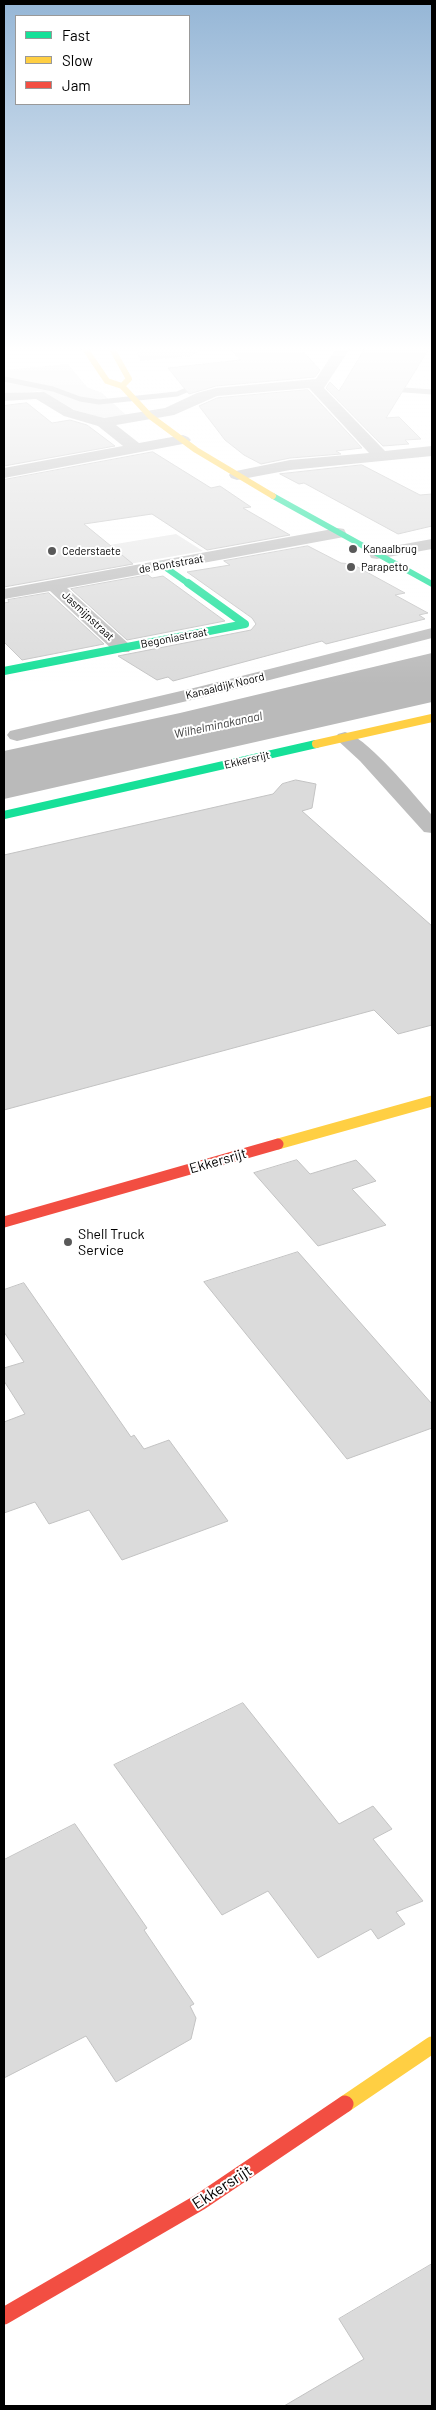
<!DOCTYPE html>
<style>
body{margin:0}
#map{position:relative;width:436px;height:2410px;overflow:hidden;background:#fff;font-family:Barlow,sans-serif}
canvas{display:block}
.frame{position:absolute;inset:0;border:5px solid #000;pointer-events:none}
.legend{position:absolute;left:15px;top:15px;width:175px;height:90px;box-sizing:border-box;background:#fff;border:1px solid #999;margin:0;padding:6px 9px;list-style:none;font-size:15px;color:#000}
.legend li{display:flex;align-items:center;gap:10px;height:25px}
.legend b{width:25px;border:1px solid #999}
</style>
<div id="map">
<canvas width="436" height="2410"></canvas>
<div class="frame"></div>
<ul class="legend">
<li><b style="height:6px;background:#16e098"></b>Fast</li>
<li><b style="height:6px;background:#ffcf43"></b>Slow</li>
<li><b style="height:6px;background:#f24e42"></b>Jam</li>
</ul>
</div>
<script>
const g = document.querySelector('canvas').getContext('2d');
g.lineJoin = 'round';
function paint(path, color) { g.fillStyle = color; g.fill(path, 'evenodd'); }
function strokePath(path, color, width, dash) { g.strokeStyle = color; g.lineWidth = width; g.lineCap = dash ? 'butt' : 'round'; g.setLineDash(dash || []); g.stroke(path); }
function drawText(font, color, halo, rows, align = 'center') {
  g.font = font + ' Barlow,sans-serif'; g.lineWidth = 4; g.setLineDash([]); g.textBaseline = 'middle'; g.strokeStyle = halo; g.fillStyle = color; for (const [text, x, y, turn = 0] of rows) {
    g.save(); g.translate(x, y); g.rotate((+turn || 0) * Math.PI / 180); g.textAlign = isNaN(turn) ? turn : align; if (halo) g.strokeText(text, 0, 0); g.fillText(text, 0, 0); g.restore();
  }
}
paint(new Path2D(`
 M135,347H199L201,349L192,356L140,361Z
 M68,364L87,387L102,393L126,415L102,418L75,410L40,391L4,394V370Z
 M176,534L203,551L10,585L4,579V573L118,553L110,545Z`), '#e8e8e8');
paint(new Path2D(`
 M432,653V702L4,799V751L180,713Z`), '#bababa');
strokePath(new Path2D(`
 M4,379L53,389L80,399L99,402L177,394L189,389
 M391,389L432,392`), '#bababa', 5);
const building = new Path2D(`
 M229,347H299L320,370L315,377L216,386L189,394L168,368L240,360Z
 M395,347H430L386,418L399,417L421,439L405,440L409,444L383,446L326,388L330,382L339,391L364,350Z
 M308,390L362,448L336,451L341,454L290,458L261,464L244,455L225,440L199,406L217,398Z
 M27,403L52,423L70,420L87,425L115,446L4,466V406Z
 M153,452L211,488L220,486L251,507L243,508L290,535L207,550L152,514L84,524L133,564L4,587V480Z
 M362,465L420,495L432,494V526L398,534L304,483L299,484L280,474Z
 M308,546L341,563L352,564L405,593L395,595L428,613L419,615L425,619L326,644L322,641L173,681L168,677L157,680L118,656L251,630L256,624L252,618L187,572L230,565L224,561Z
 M148,575L152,578L163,576L225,621L127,640L71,589Z
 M49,593L104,644L22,660L4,642V603L9,602L8,600Z
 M296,780L316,784L312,808L302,811L432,926V1025L398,1034L374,1010L4,1110V855L273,794L282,784Z
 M297,1160L310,1174L356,1160L376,1181L352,1189L386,1225L318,1246L254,1173Z
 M298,1252L432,1404V1428L347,1459L204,1282Z
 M24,1283L131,1437L134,1435L144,1449L169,1440L228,1521L122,1560L89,1510L49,1524L35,1502L4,1513V1422L25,1414L4,1381V1368L24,1362L4,1332V1290Z
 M243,1703L339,1824L373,1806L392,1829L373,1839L423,1901L396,1912L405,1924L378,1939L371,1929L318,1958L268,1891L222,1915L114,1765Z
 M75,1824L147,1928L144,1930L194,2004L190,2006L196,2018L191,2039L116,2082L86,2036L4,2078V1860Z
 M432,2264V2406H284L364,2359L339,2319Z`);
paint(building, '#dbdbdb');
strokePath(building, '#c3c3c3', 1);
paint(new Path2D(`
 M337,347H351L324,388L385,451L432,446V456L290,470L237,480L231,478L229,475L231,472L290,460L369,453L309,388L217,396L174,415L116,425L139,443L183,435L188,437L191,440L188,443L4,478V468L123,446L98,426L64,416L36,399L4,401V393L44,392L74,410L104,418L165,408L197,393L216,388L316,379Z
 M338,528L344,529L346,533L344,537L67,588L129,644L131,648L129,652H115L50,591L4,599V589Z
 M432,539V549L377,559L371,558L369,554L371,550L377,549Z
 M432,628V638L200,698L17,741L10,739L7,735L10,731L198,687Z
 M345,732C368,738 414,795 432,815V833L424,832L360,761L335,738L338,734Z`), '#bdbdbd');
strokePath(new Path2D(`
 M273,496L432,584
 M162,565L189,584`), '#16e098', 6);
strokePath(new Path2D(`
 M4,671L245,624L188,583
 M4,815L316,744`), '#16e098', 8);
strokePath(new Path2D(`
 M84,347L107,381L122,386L150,416L196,450L273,496
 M111,347L129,379L122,386`), '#ffcf43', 6);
strokePath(new Path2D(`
 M316,744L432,718`), '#ffcf43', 8);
strokePath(new Path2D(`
 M278,1144L432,1101`), '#ffcf43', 11);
strokePath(new Path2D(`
 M345,2104L432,2045`), '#ffcf43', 17);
strokePath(new Path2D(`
 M4,1222L278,1144`), '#f24e42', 11);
strokePath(new Path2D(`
 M4,2316L200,2202L345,2104`), '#f24e42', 17);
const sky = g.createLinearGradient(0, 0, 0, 684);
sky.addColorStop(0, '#95b6d6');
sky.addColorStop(0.51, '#fff');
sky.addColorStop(1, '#ffffff00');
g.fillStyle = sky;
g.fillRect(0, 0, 436, 684);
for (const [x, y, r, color] of [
 [353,549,5,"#595959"],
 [52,551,5,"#595959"],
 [351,567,5,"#595959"],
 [68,1242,5,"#595959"]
]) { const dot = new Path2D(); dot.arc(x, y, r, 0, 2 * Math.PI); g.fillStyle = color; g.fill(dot); strokePath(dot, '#fff', 2); }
drawText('11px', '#000', '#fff', [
 ["Kanaalbrug",363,549],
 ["Cederstaete",62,551],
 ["Parapetto",361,567]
], 'left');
drawText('11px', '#000', '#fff', [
 ["de Bontstraat",171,564,-10],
 ["Jasmijnstraat",88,616,43],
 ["Begoniastraat",174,638,-11],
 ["Kanaaldijk Noord",225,686,-14],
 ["Ekkersrijt",247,760,-13]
]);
drawText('italic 12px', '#3d3d3d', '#fff', [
 ["Wilhelminakanaal",218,725,-12]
]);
drawText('14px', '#000', '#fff', [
 ["Ekkersrijt",218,1161,-16]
]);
drawText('14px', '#000', '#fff', [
 ["Shell Truck",78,1234],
 ["Service",78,1250]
], 'left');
drawText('16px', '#000', '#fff', [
 ["Ekkersrijt",222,2187,-33]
]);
</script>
